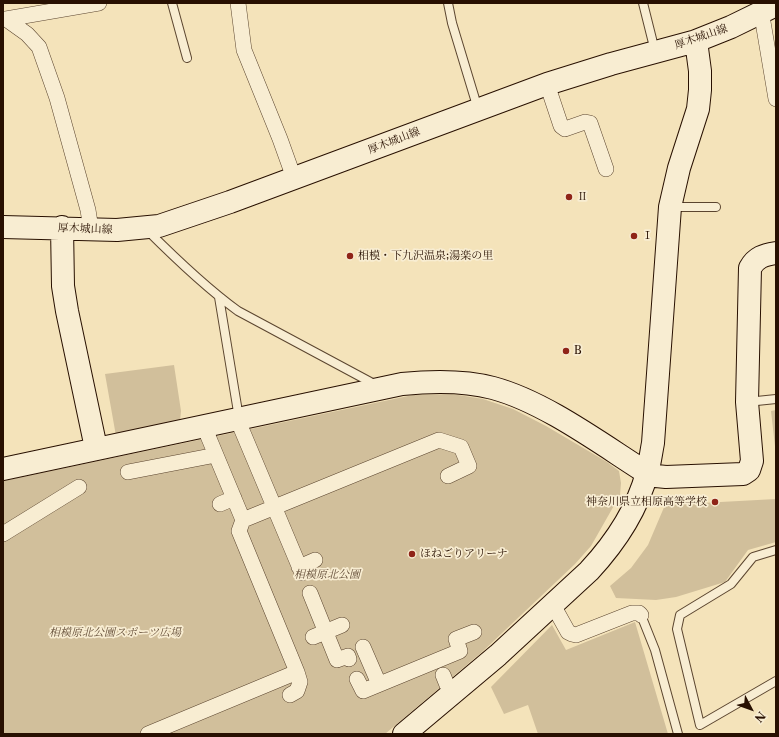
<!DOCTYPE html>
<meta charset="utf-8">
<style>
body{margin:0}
#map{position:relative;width:779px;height:737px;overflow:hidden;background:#f4e3ba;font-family:"Libre Caslon Text",serif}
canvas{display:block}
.frame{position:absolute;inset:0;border:4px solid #281001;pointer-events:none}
.north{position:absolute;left:731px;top:689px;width:40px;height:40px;-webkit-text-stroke:3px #f8edd2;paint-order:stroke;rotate:131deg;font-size:11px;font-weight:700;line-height:16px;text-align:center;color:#281001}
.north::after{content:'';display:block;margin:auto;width:14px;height:18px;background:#281001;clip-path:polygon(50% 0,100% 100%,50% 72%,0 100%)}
</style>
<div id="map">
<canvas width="779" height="737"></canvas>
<div class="frame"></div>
<div class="north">N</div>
</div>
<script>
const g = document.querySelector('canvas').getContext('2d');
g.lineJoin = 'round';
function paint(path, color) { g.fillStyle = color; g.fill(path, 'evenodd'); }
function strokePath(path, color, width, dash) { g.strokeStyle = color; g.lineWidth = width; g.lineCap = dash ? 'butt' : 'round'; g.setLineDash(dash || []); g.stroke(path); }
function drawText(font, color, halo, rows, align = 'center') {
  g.font = font + ' "Libre Caslon Text","Noto Serif JP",serif'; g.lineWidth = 3.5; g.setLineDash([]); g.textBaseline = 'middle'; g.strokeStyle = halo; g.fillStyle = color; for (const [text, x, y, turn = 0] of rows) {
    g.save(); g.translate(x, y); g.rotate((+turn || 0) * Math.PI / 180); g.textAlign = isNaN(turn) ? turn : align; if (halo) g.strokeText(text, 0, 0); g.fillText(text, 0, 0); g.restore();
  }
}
paint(new Path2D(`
 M174,365L181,411L180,422L116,436L105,374Z
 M452,394L483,399L513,409L546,426L607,462L619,471L621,483L620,495L591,546L575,564L482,652L385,734H3V481L413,395Z
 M776,410V455L771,411Z
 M776,499V542L748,550L725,582L676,597L656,600L616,598L610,586L631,568L648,545L665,505Z
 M635,622L668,734H538L528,705L504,714L491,687L552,625L566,650Z`), '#d1bf9b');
const lane = new Path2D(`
 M172,3L187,58
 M448,3L452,23L478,109
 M643,3L655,51
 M670,207H716
 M147,230C176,259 205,287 238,311L376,385
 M219,297L239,418
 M747,402L776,399
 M776,550L753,557L731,584L680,615L677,629L700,725L776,681
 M641,615L655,650L678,734`);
const street = new Path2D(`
 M238,3L244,50L280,139L294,178
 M759,13L763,22L776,99
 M3,19H6L27,34L39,47L57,98L88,210L91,229
 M6,19L99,3
 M547,84L561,126L565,129L585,122L590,123L606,169
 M241,428L302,573
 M128,472L216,455
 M220,504L234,498
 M243,520L439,440L461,447L469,466L448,476
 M3,534L79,487
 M299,567L315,560
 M310,593L337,660L348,656L349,659
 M553,605L568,632L572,634L576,635L632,613H639L641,615
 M313,637L342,625
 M363,647L379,684
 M443,675L447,685
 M357,679L363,691L460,651L456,639L474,632
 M290,695L297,691L300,682L297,672
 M148,734L297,672L239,531L243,520L208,436`);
const secondary = new Path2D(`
 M3,227L117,230L159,226L230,202L547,84L611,64L696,41L731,27L776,5
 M62,227L63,286L67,311L96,448
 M3,469L402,384C432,381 463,380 493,388C545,402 601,444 647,473L656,476L666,477L743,474L749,470L752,461L747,402L750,268C756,257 764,255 776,253
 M404,734L498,655L589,571C615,543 637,510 647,473C650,463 651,453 653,443L670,207L679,168L698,109L700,90V71L696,41`);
strokePath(lane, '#5b452f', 10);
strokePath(street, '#5b452f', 16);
strokePath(secondary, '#281001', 24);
strokePath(lane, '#f8edd2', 8);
strokePath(street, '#f8edd2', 15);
strokePath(secondary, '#f8edd2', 22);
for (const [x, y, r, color] of [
 [569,197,4,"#8f2418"],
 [634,236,4,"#8f2418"],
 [350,256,4,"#8f2418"],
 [566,351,4,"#8f2418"],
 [715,502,4,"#8f2418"],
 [412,554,4,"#8f2418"]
]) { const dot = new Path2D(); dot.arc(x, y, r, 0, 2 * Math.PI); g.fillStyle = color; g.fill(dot); strokePath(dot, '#f8edd2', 1.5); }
drawText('11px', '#281001', '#f8edd2', [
 ["厚木城山線",701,37,-19],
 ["厚木城山線",394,141,-21],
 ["厚木城山線",85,229,2]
]);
drawText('11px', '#281001', '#f8edd2', [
 ["Ⅱ",577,197],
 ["Ⅰ",642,236],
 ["相模・下九沢温泉;湯楽の里",358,256],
 ["B",574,351],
 ["神奈川県立相原高等学校",707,502,"right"],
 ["ほねごりアリーナ",420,554]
], 'left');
drawText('italic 11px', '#634d37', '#f8edd2', [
 ["相模原北公園",327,575],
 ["相模原北公園スポーツ広場",115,633]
]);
</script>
